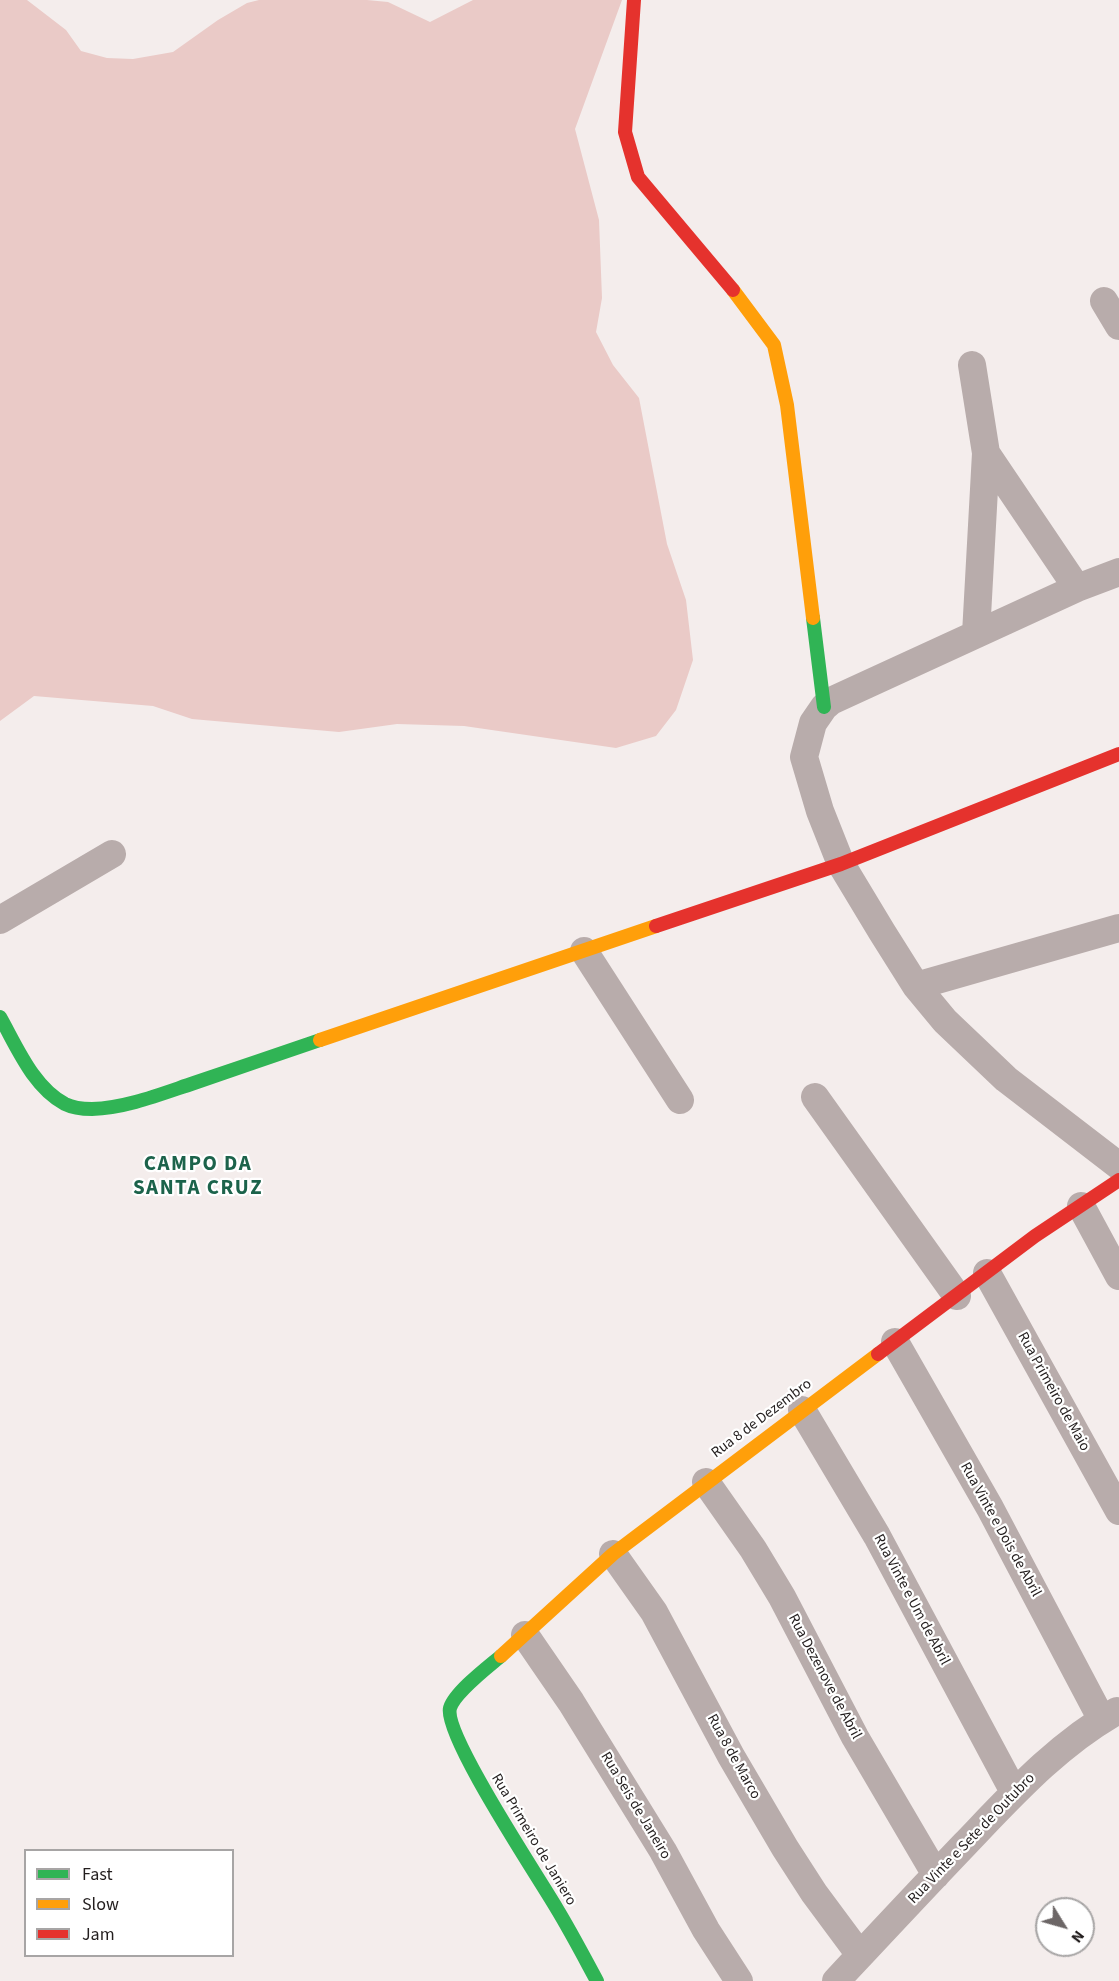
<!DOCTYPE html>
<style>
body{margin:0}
#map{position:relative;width:1119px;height:1981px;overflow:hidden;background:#f4edec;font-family:"Source Sans 3",sans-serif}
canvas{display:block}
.legend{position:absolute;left:24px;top:1849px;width:210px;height:108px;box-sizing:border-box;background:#fff;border:2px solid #a7a5a5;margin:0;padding:8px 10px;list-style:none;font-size:18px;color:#231e1e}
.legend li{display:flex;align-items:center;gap:12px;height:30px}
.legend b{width:30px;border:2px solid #a7a5a5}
.north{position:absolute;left:1035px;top:1897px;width:60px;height:60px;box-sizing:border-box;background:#fff;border:2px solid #a7a5a5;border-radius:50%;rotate:127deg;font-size:16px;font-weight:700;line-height:24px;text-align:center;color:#231e1e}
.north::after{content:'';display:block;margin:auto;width:21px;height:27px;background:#6c6666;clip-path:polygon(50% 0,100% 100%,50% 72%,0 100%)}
</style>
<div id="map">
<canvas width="1119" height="1981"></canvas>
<ul class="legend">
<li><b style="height:8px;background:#30b455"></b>Fast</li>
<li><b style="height:8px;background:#ff9f0a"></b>Slow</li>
<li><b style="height:8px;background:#e5322d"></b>Jam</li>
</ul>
<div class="north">N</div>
</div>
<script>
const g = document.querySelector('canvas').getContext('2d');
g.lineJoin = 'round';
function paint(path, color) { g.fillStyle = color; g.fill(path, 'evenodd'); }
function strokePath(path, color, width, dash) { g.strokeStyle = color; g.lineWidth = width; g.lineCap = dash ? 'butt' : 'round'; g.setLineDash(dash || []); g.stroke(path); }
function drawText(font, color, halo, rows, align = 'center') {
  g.font = font + ' "Source Sans 3",sans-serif'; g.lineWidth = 4.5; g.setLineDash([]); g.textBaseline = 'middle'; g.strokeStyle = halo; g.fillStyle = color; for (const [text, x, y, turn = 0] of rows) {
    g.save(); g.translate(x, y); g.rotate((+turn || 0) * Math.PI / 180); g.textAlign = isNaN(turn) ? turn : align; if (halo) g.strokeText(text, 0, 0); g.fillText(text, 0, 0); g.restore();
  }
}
paint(new Path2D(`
 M0,0H27L66,30L81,51L107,58L133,59L173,52L218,20L247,3L259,0H367L388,2L430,22L473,0H622L575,129L599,220L602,298L596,332L613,365L639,398L667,544L686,600L693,660L676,710L656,736L616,748L464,726L397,724L339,732L192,719L153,706L34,696L0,721Z`), '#eacac7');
strokePath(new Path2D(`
 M1104,301L1119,326
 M972,365L986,453L976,634
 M986,453L1077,588
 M1119,572L1077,588L831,701L824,707L813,723L804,757L820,811L841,864L882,932L916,986L945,1021L1006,1079L1119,1166
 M0,920L112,854
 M584,951L680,1100
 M916,986L1119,928
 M815,1097L957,1296
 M1081,1206L1119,1276
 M987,1273L1119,1511
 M895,1342L990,1508L1102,1720
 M802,1410L877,1536L1014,1792
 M706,1482L753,1549L782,1597L855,1737L936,1875
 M613,1554L654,1612L731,1756L785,1848L814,1893L860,1955
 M525,1635L571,1702L663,1851L706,1930L739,1981
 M836,1981C879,1935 922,1889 965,1844C1012,1795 1058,1744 1117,1711`), '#b8acab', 28);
strokePath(new Path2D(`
 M813,618L824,707
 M0,1017C17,1047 33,1087 65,1104C73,1108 83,1109 92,1109C126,1108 161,1094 194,1083C236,1069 278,1054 320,1040
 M501,1656C488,1667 455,1692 450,1708C443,1734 539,1878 557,1909C571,1932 584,1957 597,1981`), '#30b455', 14);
strokePath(new Path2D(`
 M733,290L774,345L787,405L813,618
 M320,1040L656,926
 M501,1656L613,1554L878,1354`), '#ff9f0a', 14);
strokePath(new Path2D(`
 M634,0L625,132L638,177L733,290
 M656,926L841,864L1119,754
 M878,1354L1035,1236L1119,1180`), '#e5322d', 14);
drawText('15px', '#231e1e', '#fff', [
 ["Rua Primeiro de Maio",1053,1392,61],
 ["Rua 8 de Dezembro",762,1419,-37],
 ["Rua Vinte e Dois de Abril",1000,1530,61],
 ["Rua Vinte e Um de Abril",911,1600,62],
 ["Rua Dezenove de Abril",824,1677,62],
 ["Rua 8 de Marco",733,1757,61],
 ["Rua Seis de Janeiro",635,1806,59],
 ["Rua Vinte e Sete de Outubro",972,1839,-46],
 ["Rua Primeiro de Janiero",533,1840,59]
]);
g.letterSpacing = '1.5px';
drawText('bold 21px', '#1c634b', '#fff', [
 ["CAMPO DA",198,1165],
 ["SANTA CRUZ",198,1189]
]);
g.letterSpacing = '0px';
</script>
